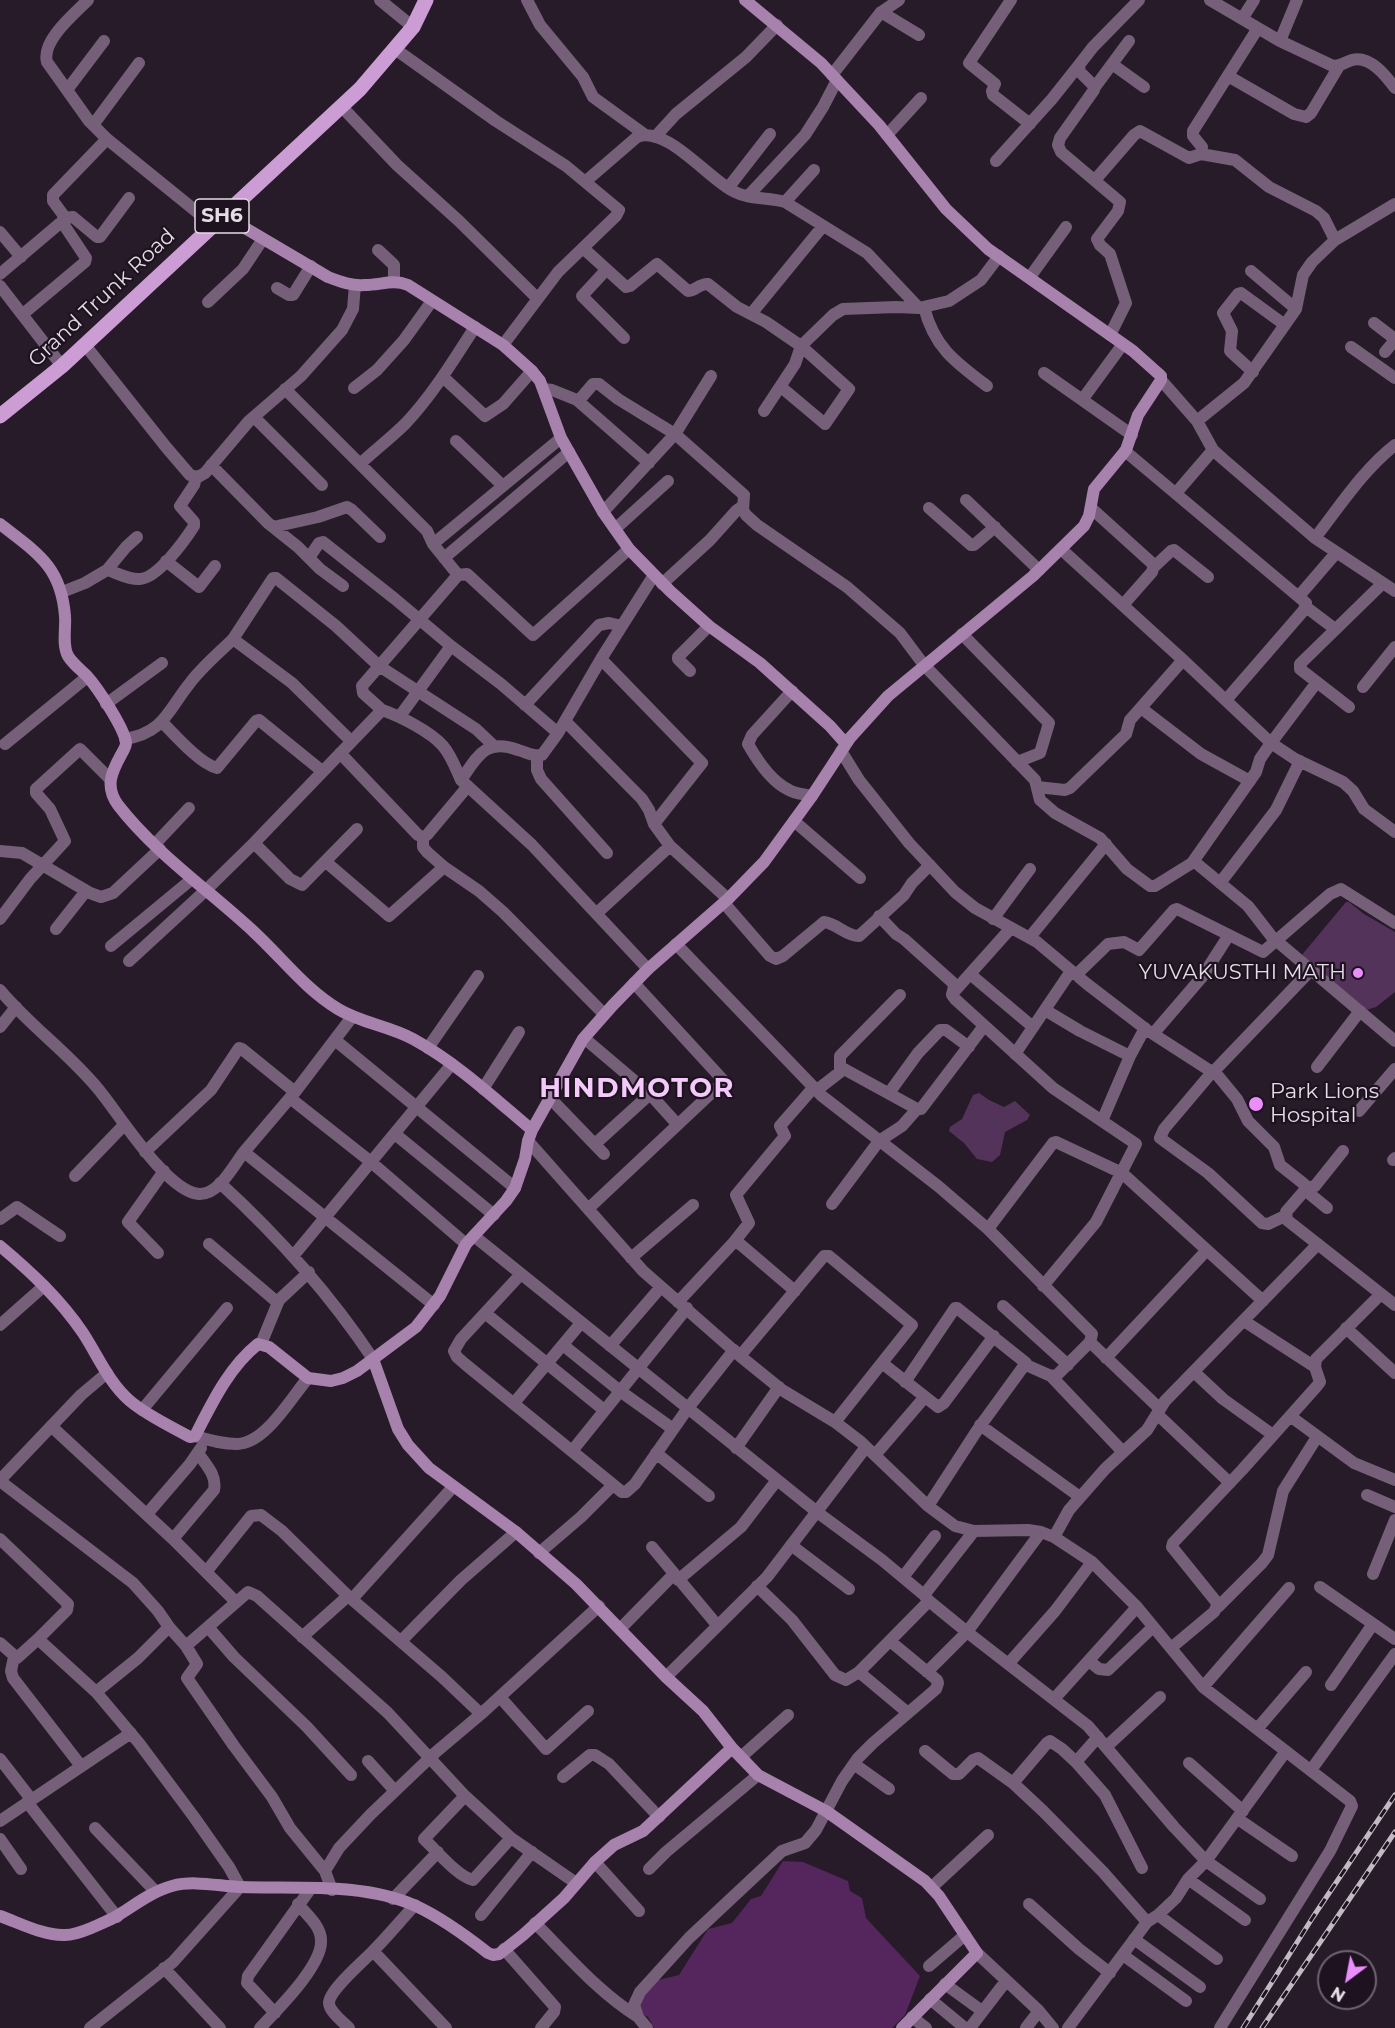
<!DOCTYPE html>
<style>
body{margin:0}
#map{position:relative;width:1395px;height:2028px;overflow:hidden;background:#271b29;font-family:Montserrat,sans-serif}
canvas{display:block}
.north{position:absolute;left:1317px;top:1950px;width:60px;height:60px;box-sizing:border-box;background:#1e1220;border:2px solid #6d636f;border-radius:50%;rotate:212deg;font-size:16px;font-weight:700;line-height:24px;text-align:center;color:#e4dce6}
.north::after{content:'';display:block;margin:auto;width:21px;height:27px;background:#eb8dfc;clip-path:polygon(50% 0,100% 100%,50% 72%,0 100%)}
</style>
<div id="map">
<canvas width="1395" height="2028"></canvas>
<div class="north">N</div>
</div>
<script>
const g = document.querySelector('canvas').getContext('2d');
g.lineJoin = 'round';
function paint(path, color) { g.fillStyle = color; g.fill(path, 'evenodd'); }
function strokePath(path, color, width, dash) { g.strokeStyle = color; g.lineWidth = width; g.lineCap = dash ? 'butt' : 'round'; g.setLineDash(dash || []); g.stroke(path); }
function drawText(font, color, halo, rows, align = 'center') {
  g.font = font + ' Montserrat,sans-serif'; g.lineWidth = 4.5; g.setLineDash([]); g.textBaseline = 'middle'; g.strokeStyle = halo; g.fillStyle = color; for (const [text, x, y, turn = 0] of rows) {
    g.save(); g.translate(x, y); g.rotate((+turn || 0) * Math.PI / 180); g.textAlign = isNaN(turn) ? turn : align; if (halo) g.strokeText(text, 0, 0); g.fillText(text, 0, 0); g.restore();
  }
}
paint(new Path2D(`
 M1346,902H1349L1364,914L1395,932V992L1376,1007L1366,1010L1301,956Z
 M979,1093L989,1100L1004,1107L1015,1101L1030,1115L1027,1120L1005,1132L1000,1155L992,1162L977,1159L964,1143L949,1131L950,1127L962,1119L973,1095Z`), '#533359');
paint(new Path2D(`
 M783,1861L803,1862L848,1881L850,1891L862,1898L866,1918L920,1976L905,2015L892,2028H654L648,2017L637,2010L650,1982L679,1975L708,1929L732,1923L751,1899L761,1896Z`), '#55255d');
strokePath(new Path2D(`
 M88,0C74,14 41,41 47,62L89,121L107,139L213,225
 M380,0L413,27
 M527,0L540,25L583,77L593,97L644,134
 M1011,0L969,63L995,84L992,91L993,95L1030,124
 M1210,0L1280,41L1333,66C1341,66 1345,62 1352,60C1370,55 1386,76 1395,88
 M880,13L899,0
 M1242,19L1254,0
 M1280,41L1297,0
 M395,49L496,121L566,166L619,210L616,216L558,272L503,345
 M1112,64L1144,87
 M832,75L881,12L919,35
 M1228,76L1294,114L1306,117L1311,113L1339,66
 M1095,87L1129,41
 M67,90L104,41
 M341,106L397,165L459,221L537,298
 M93,125L139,63
 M887,135L921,98
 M655,137L676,114L746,57L777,25
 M1201,154L1202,147L1193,136V131L1258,28
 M996,161L1052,99L1079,65
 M1095,180L1134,135L1140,131L1189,158L1201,154L1235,160L1269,187L1316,211L1324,218L1335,240
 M586,181L637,137C666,124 711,182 735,192C750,200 769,197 785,202L867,253L919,308
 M728,188L770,134
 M748,196L805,135L823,107L837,80
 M785,202L814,170
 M64,218L73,217L97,237H100L129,198
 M61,224L64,216L53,201V195L107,139
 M0,232L21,257
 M583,248L626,287L630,286L657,264L688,291C695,291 700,283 708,284L737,307L766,322L801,346L833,315L843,309L896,307L919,308L949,301L981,280L999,256
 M378,250L394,265V281
 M606,270L582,296L624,338
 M1251,271L1296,309
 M0,274L59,224L64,225L86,258L85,262L23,314
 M1030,277L1066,227
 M0,286L62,366
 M277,288L289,295H293L311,266
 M208,302L243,269L263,239
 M924,307C934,347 955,362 987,386
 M751,314L823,226
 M1374,323L1395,339
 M1110,335L1126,303L1110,254L1100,245L1097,239L1118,211L1120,202L1061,152L1058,145L1060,138L1094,90L1093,85L1080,72L1079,65L1093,47L1139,0
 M85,345L166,447L190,475L198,477L205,473L249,421L301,376L342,330L353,309L355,285
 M1351,347L1395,378
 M1385,352L1395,340
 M1253,372L1230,351L1232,331L1223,313L1238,294L1241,293L1285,325
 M1044,373L1132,435
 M443,377L485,416L503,404L532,371
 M1161,380L1197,421L1213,450L1223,459L1315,538L1395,591
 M354,388L377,370L404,340L432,301
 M285,389L427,531L433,544L458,575L362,686L363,693L382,710
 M544,389L552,390L577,400L581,398L593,384H599L618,399L675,434L744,495L743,510L746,515L757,525L847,587L900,633L924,665L1035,780L1040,800L1055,813L1100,838L1127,869L1150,886H1155L1192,863H1196L1248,906L1272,937L1395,1041
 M577,400L649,463
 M1082,400L1123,344
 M764,411L795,364L801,346L849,389L825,424L781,387
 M254,417L322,485
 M1197,421L1244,383L1296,309L1303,275L1312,262L1335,240L1395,204
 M456,441L502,485
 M1125,451L1306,603L1304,610L1226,700
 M360,464C375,450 392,437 406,423C433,394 453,361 475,327
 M211,465L268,523L298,547L320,569L343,586
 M1176,493L1213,450
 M966,500L1039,570
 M929,508L971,545H974L995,527
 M1091,508L1154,565L1152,572L1123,605
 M603,512L675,434L711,376
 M273,527L318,517L347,507L352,510L380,537
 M615,529L668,481
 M1315,538C1340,506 1363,470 1395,445
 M433,544L561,438
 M1061,549L1183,660L1271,743L1295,759L1343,782L1353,791L1364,809L1395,832
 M309,558L319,543L323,542L395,599L451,646L501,684L558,733
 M444,558L569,452
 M166,561L199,587L215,566
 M1154,567L1171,551L1174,550L1208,577
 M107,570L126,547L137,537
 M458,575L467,574L533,635L629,549
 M662,584L710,540L736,511L743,506
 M62,592L85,583L107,570C118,573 128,580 140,579C158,578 185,540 194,526V522L180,506L194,485L196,477
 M1299,596L1336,553
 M1306,607L1335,629
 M962,634L1049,723L1040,753L1017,762
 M601,659L702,763L654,824
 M690,671L678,659V657L709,626
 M1363,687L1395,647
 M792,691L752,735L748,744C757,760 772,782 789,790C795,794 805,794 812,796
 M106,704L162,663
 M525,705L599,625L609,623L622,626
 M1349,707L1300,669V664L1383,583
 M1141,708L1201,754L1250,781
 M400,716L451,646
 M565,721L642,799L649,810L654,824L670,846L728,899
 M162,722C175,735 200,764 217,768L256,721L259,720L322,771
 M125,739C164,733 168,710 190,683C202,667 219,653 233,639
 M351,741L292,683L233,639L273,578H276L336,626L379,666L476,729L493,745
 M5,744L87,677
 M841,751L859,780L909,843L955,892L975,908L1037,942L1087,984L1147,1030L1209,1070L1214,1071L1217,1068L1311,970
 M340,753L418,835L423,837L427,835L468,786
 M537,756V770L541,779L607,853
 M461,780L532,845L648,969
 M1037,787L1065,790L1070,788L1126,734L1130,720L1183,660
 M794,821L860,878
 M423,837V847L427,852L444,867L479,891L503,912L604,1014
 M254,843L290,879L302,885L357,829
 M155,844L189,808
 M0,851L22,853L90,893L101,897L113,893L160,849
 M326,862L389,916L444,867
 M1192,863L1256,772L1260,759L1271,743L1317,682
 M1220,883L1276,810L1300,761
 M724,903L770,956L776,959L783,956L824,922C836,923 846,936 859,936L904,895L912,883L930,865
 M597,913L670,846
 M879,916L896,934L904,939L952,982L954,986L952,995L955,999L1053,1088L1136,1144L1096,1222L1043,1286
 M0,919L30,879L65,841L50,809L36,793V789L80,749L110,779
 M993,919L1030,869
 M56,929L86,891
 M1030,937L1106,844
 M676,944L822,1096L938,1186L988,1229L1053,1143L1056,1142L1122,1173L1263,1301
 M111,946L192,879
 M129,961L205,891L254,843L382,710C400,716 431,732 443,746C451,755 456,769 461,780C478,756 485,738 518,750C526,752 533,757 542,755L558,733L601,659L654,575
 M970,974L1033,1027
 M1076,975L1108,944L1124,942L1139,950L1174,910L1177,909L1263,952L1330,894L1341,889L1395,923
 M0,990C30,1026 70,1054 99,1090C119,1114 167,1192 199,1194C219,1195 233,1166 244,1152L434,1305
 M952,994L1011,928
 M1045,1010L1080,1031L1130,1056
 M0,1027L16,1007
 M1153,1034L1202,977L1229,935
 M584,1038L650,1094L677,1124
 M335,1040L515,1188
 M428,1048L478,976
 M1015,1054L1071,971
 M1317,1067L1360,1011
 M840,1071V1056L900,995
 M1213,1071L1164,1129L1160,1138L1208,1173L1262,1223L1268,1224L1285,1216
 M1214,1071L1237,1099L1248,1121L1274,1147L1280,1165L1304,1184L1305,1190L1286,1212L1287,1220L1395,1305
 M483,1089L519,1032
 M817,1090L844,1069L917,1109H921L984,1026
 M889,1093L918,1053L940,1030H946L969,1047
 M290,1098L371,1162L466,1244
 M550,1098L604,1154
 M1359,1111L1395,1069
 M1102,1121L1130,1056L1145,1028
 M395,1134L494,1215
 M528,1141L643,1271L740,1356L782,1390L835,1422L861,1442L928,1506L955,1526L974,1531L1028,1530L1041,1532L1054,1537L1092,1562L1137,1607L1203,1687L1350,1801L1352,1806L1330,1851L1220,2028
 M595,1144L650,1094
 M145,1152L211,1090L239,1048L242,1049L295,1092
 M244,1152L295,1092L352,1017
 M1393,1160L1395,1158
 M75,1176L124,1125
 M220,1183C278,1236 329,1293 373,1359
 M1305,1188L1315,1186L1343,1151
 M1305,1190L1327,1208
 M832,1204L879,1141L902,1126L917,1109
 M588,1209L721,1084L723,1080L634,983
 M0,1219L17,1207L60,1236
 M988,1229L1092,1334L1090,1342L1057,1375L1051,1376L1026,1365
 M474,1236L817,1512L882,1560L924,1595L929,1601L967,1632L1088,1726L1174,1827L1206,1861L1260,1899
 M734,1242L749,1223L736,1195L785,1136L780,1126L814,1087
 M209,1244L277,1302
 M158,1253L128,1222L164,1171
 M294,1255L452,1064
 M631,1258L693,1205
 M521,1274L461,1339L454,1351L457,1357L465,1364L622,1492H626L635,1484L688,1408L734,1350
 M678,1302L734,1242L740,1244L795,1291
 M1003,1306L1068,1365
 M485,1313L604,1410
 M1244,1321L1315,1367
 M0,1325L44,1286
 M1346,1328L1395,1373
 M1090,1342L1160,1409
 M261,1344L279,1300L309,1272
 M563,1345L620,1391L673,1429
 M610,1346L661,1287
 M740,1356L824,1256H829L912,1325L835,1422
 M1106,1358L1207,1250
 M882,1363L938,1407L944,1403L994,1336
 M1194,1372L1223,1399L1273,1435
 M1051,1376L1123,1452
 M905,1382L955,1308H957L1026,1363L978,1429L928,1506
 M514,1403L581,1323
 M142,1410L227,1308
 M1157,1414L1230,1483
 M1290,1416L1354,1463L1395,1480
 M980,1425L1080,1497
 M51,1426L173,1539L236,1602
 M195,1436C209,1440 222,1444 237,1444C265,1444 291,1398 308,1378
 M736,1448L779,1387
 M572,1451L687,1308
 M656,1453L709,1496
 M875,1455L924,1398
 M0,1480L81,1395L107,1373
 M0,1481L133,1583L158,1611L169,1627L138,1658L96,1692
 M1367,1495L1395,1507
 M147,1514L190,1464L201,1448
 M1054,1537L1069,1510L1105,1469L1147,1430L1165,1401L1318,1244
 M0,1539L68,1604L67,1610L38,1639
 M173,1539L214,1490C217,1475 206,1465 198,1453
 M791,1545L849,1589
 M652,1547L717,1625
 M539,1553L581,1517L613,1485
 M206,1572L251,1516L261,1515L282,1531L348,1596
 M1373,1574L1395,1520
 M903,1577L935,1536
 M678,1580L741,1527L777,1480
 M757,1586L792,1620L835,1675L846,1680L859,1672L929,1601
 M1320,1587L1395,1639
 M924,1595L974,1531
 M352,1599L453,1487
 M1218,1607L1262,1563L1268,1555L1283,1491L1317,1437
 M169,1627L186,1646
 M208,1627L234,1657L307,1727L351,1775
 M620,1629L674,1574
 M302,1637L348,1596L442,1677L481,1714
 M401,1641L461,1580L516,1532
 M0,1643L17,1658L38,1639L96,1692L139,1743L194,1817L229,1867L240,1887L173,1962L90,2028
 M1171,1648L1214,1612L1218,1604L1172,1547L1173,1543L1242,1470L1317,1386L1320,1382L1315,1367L1316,1359L1381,1294
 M14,1657L11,1671L13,1678L81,1766
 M1089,1661L1099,1669L1108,1670L1153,1627
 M1009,1663L1055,1611L1092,1562
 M859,1672L908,1713
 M927,1672L967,1632L1041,1532
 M666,1677L767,1577L866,1447
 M1331,1685L1373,1624
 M1203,1687L1289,1588
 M500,1697L546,1749L588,1711
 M1054,1699L1137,1607
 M1257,1729L1306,1672
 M1106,1747L1160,1697
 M925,1751L953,1774H959L973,1760L978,1758L1013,1783L1043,1811L1103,1872L1147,1922
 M741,1757L788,1715
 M0,1759L31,1799
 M368,1761L395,1791
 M1076,1762L1098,1737
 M1189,1763L1243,1811
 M854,1764L889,1789
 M1311,1770L1395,1654
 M563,1777L590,1755H595L609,1764L659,1817
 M1013,1783L1047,1743L1050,1741L1062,1749L1076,1762L1105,1795L1142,1868
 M465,1796L424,1839C436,1850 457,1876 473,1880L511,1838
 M27,1802L117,1917
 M1238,1819L1292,1856
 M0,1821L131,1733
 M95,1828L156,1892
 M0,1839L21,1869
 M595,1862L639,1911
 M649,1869L666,1852L758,1775
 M325,1871L339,1848L371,1814L436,1752L481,1714L599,1606
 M1188,1879L1245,1920
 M932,1887L988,1835
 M332,1890L325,1871L290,1828L272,1797L234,1746L187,1678L197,1664L186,1646L248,1592L257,1596L388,1713L465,1796L511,1838L576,1883
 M393,1899L438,1852
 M1029,1904L1079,1949L1110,1973
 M481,1915L532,1852
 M1158,1915L1217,1959
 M535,1923C568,1956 598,1992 638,2017
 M1134,1939L1200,1987
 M504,1949L555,2007L554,2012L541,2028
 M373,1951L446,2028
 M977,1953L1039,2011L1053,2028
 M1123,1955L1186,2001
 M929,1966L965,1935
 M164,1968L220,2028
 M945,1984L982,2011
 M930,1999L965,2028
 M275,2013L247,1983L248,1976L311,1888
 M912,2017L926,2028
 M260,2028C277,2010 323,1965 321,1940C321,1926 306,1914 298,1904
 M349,2028C343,2022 329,2011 329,2003C329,1990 364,1961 374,1950C388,1936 401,1920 415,1905
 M647,2028L638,2017L634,2005L640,1992L689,1938L782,1851L805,1843L816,1830L842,1781L858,1758L873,1743L936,1689L938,1683L937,1680L890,1641
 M970,2028L1006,1981
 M1026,2028L1039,2011
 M1068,2028L1147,1922L1158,1915L1176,1898L1188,1879L1206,1861L1286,1751`), '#755f79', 12);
strokePath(new Path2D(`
 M223,215L328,277C341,282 352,286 365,285C381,285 393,279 408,285L503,345L532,371L540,381L561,438L603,512L629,549L670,591L709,626L760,663L830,726L846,744
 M0,524C37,553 61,566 65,616C66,629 62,645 68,656C73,664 81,670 87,676C97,687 125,729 126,743C126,747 123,751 121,755C111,773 105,787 118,805C155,853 210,891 254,932C282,958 305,989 338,1009C361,1023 389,1026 413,1039C457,1063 494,1098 532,1130
 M0,1246C31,1272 60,1299 83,1333C98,1356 109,1383 130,1401C148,1416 170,1426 190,1437L195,1436C212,1403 229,1367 258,1344L269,1347L308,1378L331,1381L343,1378L357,1371L416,1327L440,1296L466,1244L506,1201L515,1188L525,1159L528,1141L532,1130L583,1039L613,1005L648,969L728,899L764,862L812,796L850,738L888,696L1033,576L1084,526L1089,516L1094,489L1126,450L1138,415L1161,380V376L1133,351L988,249L946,209L879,125L821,63L745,0
 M373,1359L398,1429L408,1445L429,1468L516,1532L576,1584L666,1677L703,1711L732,1748L758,1775L826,1811L925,1881L939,1896L977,1953L902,2028
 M0,1916C20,1923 44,1936 65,1935C76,1935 86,1930 96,1926C104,1922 113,1919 120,1914C136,1904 153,1891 172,1886C194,1880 218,1886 240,1887C296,1889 363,1882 416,1906C442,1918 465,1935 488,1953L493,1955L499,1954L523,1935L564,1898L595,1862L614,1845L643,1831L732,1748`), '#a682ac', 12);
strokePath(new Path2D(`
 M0,416L62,366L360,89L413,27L426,0`), '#cc9dd4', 15);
const rail = new Path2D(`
 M1243,2028L1313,1917L1395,1795
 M1262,2028L1395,1832`);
strokePath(rail, '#c3bac5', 5);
strokePath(rail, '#1e1220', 3, [9]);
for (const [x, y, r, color] of [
 [1358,973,6,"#eb8dfc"],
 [1256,1104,8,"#eb8dfc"]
]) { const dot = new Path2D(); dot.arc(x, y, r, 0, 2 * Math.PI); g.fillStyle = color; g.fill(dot); strokePath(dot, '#1e1220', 2); }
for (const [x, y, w] of [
 [222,216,54]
]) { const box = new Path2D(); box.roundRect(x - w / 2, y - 17, w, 34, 4.5); g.fillStyle = '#1e1220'; g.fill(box); strokePath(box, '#e4dce6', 1.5); }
drawText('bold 20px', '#e4dce6', null, [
 ["SH6",222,216]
]);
drawText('21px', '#e4dce6', '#1e1220', [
 ["Grand Trunk Road",102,298,-43]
]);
drawText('21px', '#e4dce6', '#1e1220', [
 ["YUVAKUSTHI MATH",1346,973],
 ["Park Lions",1270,1092,"left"],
 ["Hospital",1270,1116,"left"]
], 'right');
g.letterSpacing = '1.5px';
drawText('bold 27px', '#f4cafb', '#1e1220', [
 ["HINDMOTOR",637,1089]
]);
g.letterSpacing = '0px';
</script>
